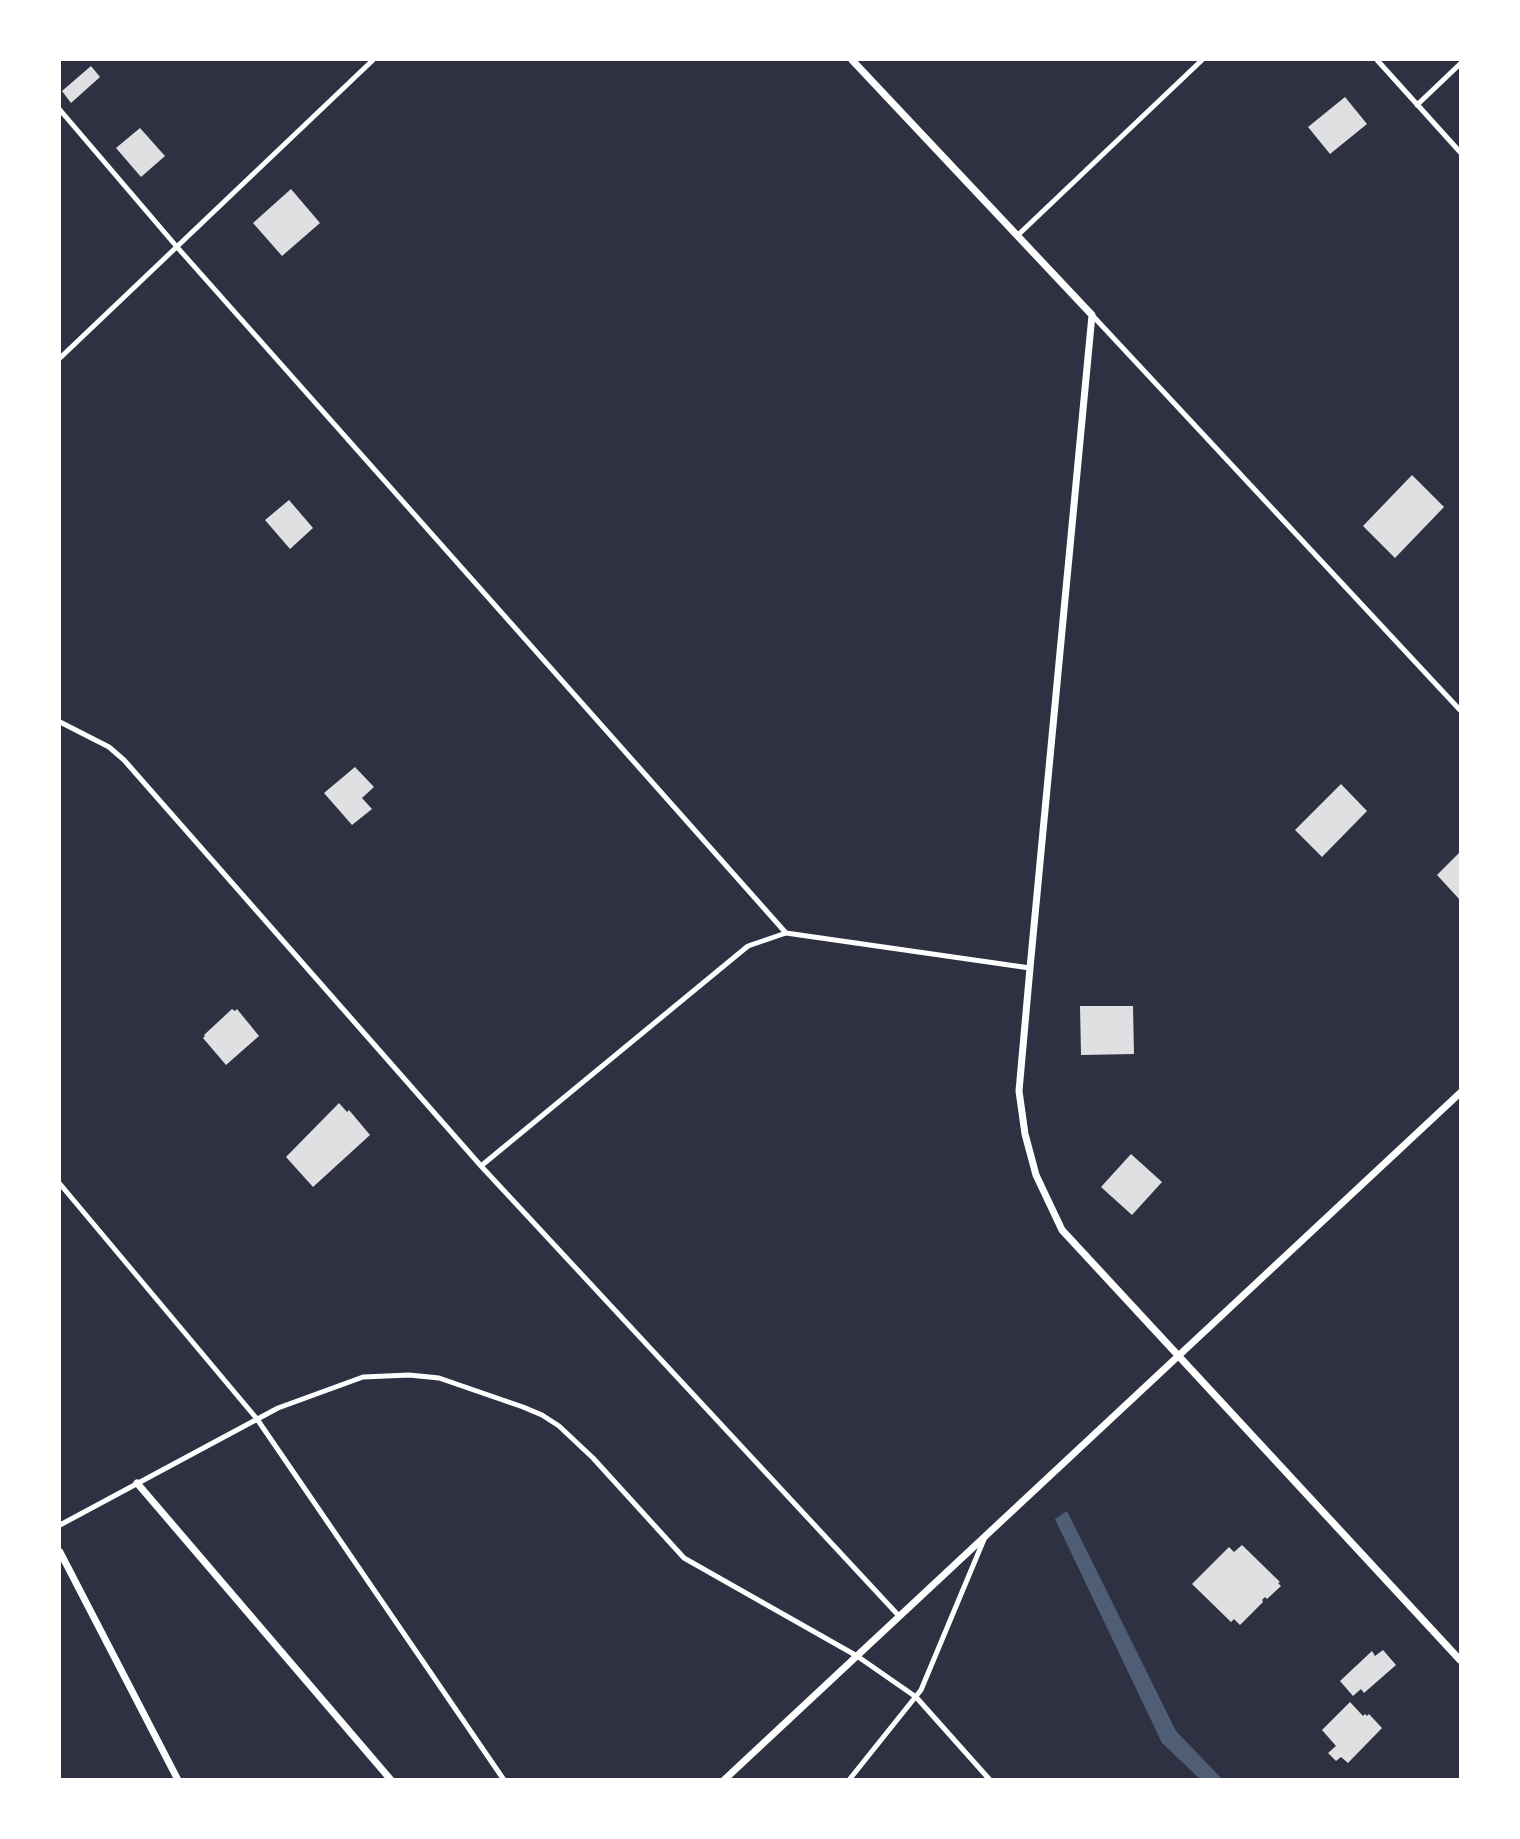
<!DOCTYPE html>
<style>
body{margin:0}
#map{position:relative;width:1520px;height:1839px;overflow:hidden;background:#2d3142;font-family:"IBM Plex Sans",sans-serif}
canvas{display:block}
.frame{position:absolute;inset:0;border:61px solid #fff;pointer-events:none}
</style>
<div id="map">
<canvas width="1520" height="1839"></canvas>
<div class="frame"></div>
</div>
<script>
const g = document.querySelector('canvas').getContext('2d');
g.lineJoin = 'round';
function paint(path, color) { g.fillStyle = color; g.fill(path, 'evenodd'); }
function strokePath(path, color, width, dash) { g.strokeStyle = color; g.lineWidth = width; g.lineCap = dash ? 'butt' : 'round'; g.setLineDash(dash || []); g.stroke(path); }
paint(new Path2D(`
 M1067,1511L1176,1731L1222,1779H1200L1162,1743L1055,1519Z`), '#4f5d75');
paint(new Path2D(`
 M91,66L100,77L71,103L62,91Z
 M1345,97L1367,124L1330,154L1308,127Z
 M140,128L165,156L141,177L116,148Z
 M291,189L320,223L282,256L253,223Z
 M1412,475L1444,507L1395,558L1363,526Z
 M289,500L313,528L290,549L265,520Z
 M355,767L374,787L362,798L372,809L352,825L324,793Z
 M1341,784L1367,811L1322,857L1295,830Z
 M1460,852V900L1437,875Z
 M1080,1006H1133L1134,1054L1081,1055Z
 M232,1009L235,1011L237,1009L259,1036L226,1065L203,1038L205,1036L204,1035Z
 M339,1103L347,1112L349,1110L370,1135L313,1187L286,1157Z
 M1131,1154L1162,1182L1132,1215L1101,1187Z
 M1242,1545L1280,1582L1278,1583L1281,1586L1267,1599L1265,1597L1262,1600L1263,1602L1240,1625L1234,1619L1231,1622L1192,1584L1229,1547L1234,1552Z
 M1383,1650L1396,1665L1364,1693L1361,1689L1353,1696L1340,1681L1372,1651L1375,1656Z
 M1350,1702L1363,1716L1365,1714L1367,1716L1369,1714L1382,1728L1348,1763L1341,1757L1336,1761L1328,1753L1336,1746L1322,1730Z`), '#e0e0e3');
strokePath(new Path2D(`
 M1377,60L1460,152
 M1417,105L1460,64
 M60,110L177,247L786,933
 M1018,235L1202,60
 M1092,315L1460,710
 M60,358L373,60
 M60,722L109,747L124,760L481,1166L899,1616
 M481,1166L748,946L786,933L1030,968
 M60,1184L257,1419L504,1780
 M60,1525L278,1408L363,1377L409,1375L439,1378L523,1407L542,1415L559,1426L593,1458L684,1558L857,1656L916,1697L990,1780
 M849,1780L921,1690L985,1537`), '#fff', 5);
strokePath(new Path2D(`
 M852,60L1092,315L1030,968L1019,1091L1025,1134L1036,1175L1062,1230L1460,1660
 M137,1483L391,1780
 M60,1552L178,1780
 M724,1780L1460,1093`), '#fff', 7);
</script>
